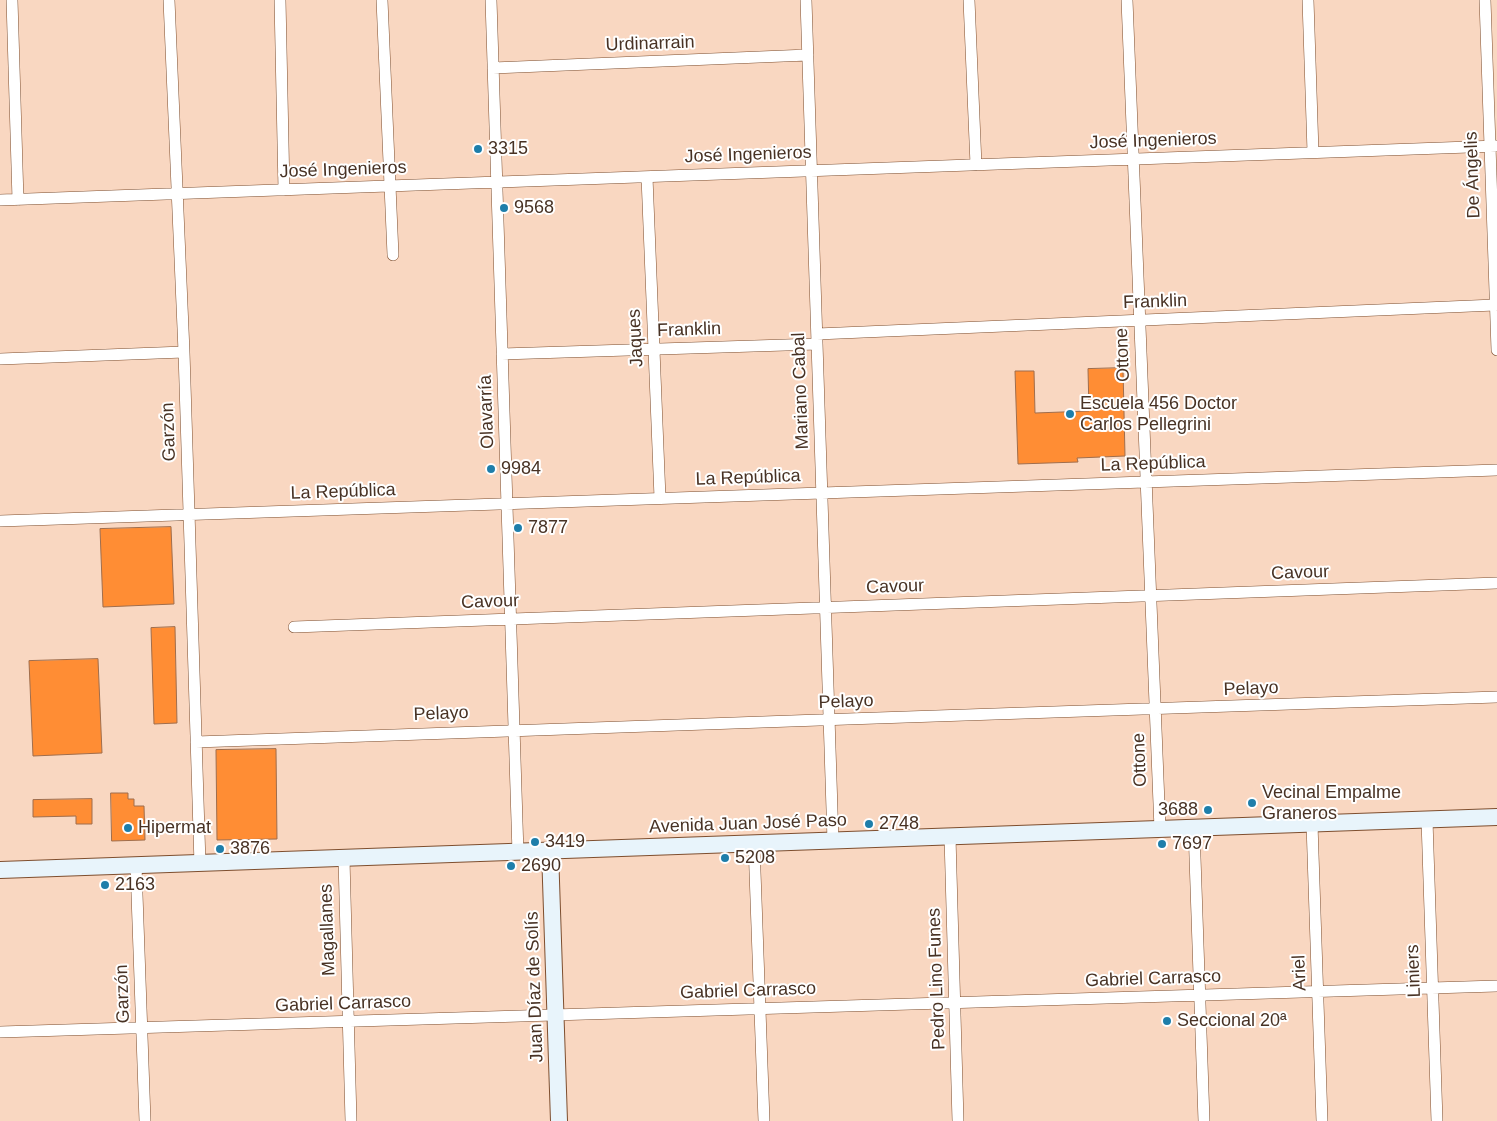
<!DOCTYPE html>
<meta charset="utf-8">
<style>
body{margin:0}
canvas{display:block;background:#f9d7c1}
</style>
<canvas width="1497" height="1121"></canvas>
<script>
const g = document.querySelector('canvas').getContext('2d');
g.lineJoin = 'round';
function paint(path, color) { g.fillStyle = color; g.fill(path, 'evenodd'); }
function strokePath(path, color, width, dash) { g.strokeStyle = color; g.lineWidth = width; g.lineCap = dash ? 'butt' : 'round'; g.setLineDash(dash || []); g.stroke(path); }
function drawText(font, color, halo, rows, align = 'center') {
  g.font = font + ' Arial,sans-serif'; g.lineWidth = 4; g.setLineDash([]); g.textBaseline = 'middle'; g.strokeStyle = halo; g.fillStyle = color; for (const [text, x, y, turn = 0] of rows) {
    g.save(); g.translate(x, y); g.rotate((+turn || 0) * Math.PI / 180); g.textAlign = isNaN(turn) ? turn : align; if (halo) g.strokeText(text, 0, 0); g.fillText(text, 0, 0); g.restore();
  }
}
const building = new Path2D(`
 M1123,368L1125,456L1077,458L1078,462L1018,464L1015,371H1034L1035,413L1089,411L1088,369Z
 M171,527L174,604L103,607L100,529Z
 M175,627L177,723L154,724L151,628Z
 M98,659L102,753L33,756L29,661Z
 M276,749L277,839L217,840L216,750Z
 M111,793H128V799H134V806H144L145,840L112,841Z
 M92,799V824H76V816L33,817V800Z`);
paint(building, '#ff8d34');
strokePath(building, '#9f6d4c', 1);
const minor = new Path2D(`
 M12,0L18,200
 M169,0L184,352L200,864
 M280,0L284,190
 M382,0L393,255
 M491,0L518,853
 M806,0L833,841
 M969,0L976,165
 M1127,0L1160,829
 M1308,0L1313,152
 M1485,0L1497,350
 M493,68L808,55
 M647,177L660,498
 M0,200L1497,146
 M817,334L1495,305
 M502,354L817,344
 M0,359L184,352
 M0,521L1497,470
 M294,627L1497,583
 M196,742C630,724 1063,714 1497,697
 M1427,820L1437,1121
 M1312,824L1322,1121
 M1194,828L1204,1121
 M950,837L958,1121
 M754,844L764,1121
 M344,859L351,1121
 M136,866L145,1121
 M0,1032L1497,986`);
const secondary = new Path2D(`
 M550,851L559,1121
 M0,870L1497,817`);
strokePath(minor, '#7e4e2e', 12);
strokePath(secondary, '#7e4e2e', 18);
strokePath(minor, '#fff', 11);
strokePath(secondary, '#e8f4fb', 16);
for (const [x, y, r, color] of [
 [478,149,5,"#1e7eaa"],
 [504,208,5,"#1e7eaa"],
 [1070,414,5,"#1e7eaa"],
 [491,469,5,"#1e7eaa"],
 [518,528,5,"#1e7eaa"],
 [1252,803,5,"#1e7eaa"],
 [1208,810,5,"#1e7eaa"],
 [869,824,5,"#1e7eaa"],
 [128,828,5,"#1e7eaa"],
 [535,842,5,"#1e7eaa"],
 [1162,844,5,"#1e7eaa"],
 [220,849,5,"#1e7eaa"],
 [725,858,5,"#1e7eaa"],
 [511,866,5,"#1e7eaa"],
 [105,885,5,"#1e7eaa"],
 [1167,1021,5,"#1e7eaa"]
]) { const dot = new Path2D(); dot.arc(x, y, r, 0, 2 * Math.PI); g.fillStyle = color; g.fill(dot); strokePath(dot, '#fff', 2); }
drawText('18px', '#483224', '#fff', [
 ["Urdinarrain",650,44,-2],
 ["José Ingenieros",1153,141,-2],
 ["José Ingenieros",748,155,-2],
 ["José Ingenieros",343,170,-2],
 ["De Ángelis",1473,175,-92],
 ["Franklin",1155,302,-2],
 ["Franklin",689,330,-2],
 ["Jaques",636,338,-93],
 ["Ottone",1123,355,-92],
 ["Mariano Cabal",801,391,-92],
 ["Olavarría",487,412,-92],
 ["Garzón",169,432,-92],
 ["La República",1153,464,-2],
 ["La República",748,478,-2],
 ["La República",343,492,-2],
 ["Cavour",1300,573,-2],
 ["Cavour",895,587,-2],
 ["Cavour",490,602,-2],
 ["Pelayo",1251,689,-2],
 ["Pelayo",846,702,-2],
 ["Pelayo",441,714,-2],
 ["Ottone",1140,760,-92],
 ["Avenida Juan José Paso",748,824,-2],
 ["Magallanes",328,930,-92],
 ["Liniers",1414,971,-92],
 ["Ariel",1300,973,-92],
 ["Pedro Lino Funes",937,979,-92],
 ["Gabriel Carrasco",1153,979,-2],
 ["Juan Díaz de Solís",535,987,-92],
 ["Gabriel Carrasco",748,991,-2],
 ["Garzón",123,994,-92],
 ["Gabriel Carrasco",343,1004,-2]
]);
drawText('18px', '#483224', '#fff', [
 ["3315",488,149],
 ["9568",514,208],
 ["Escuela 456 Doctor",1080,404],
 ["Carlos Pellegrini",1080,425],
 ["9984",501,469],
 ["7877",528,528],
 ["Vecinal Empalme",1262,793],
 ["Graneros",1262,814],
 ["3688",1198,810,"right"],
 ["2748",879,824],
 ["Hipermat",138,828],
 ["3419",545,842],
 ["7697",1172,844],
 ["3876",230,849],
 ["5208",735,858],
 ["2690",521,866],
 ["2163",115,885],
 ["Seccional 20ª",1177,1021]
], 'left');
</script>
